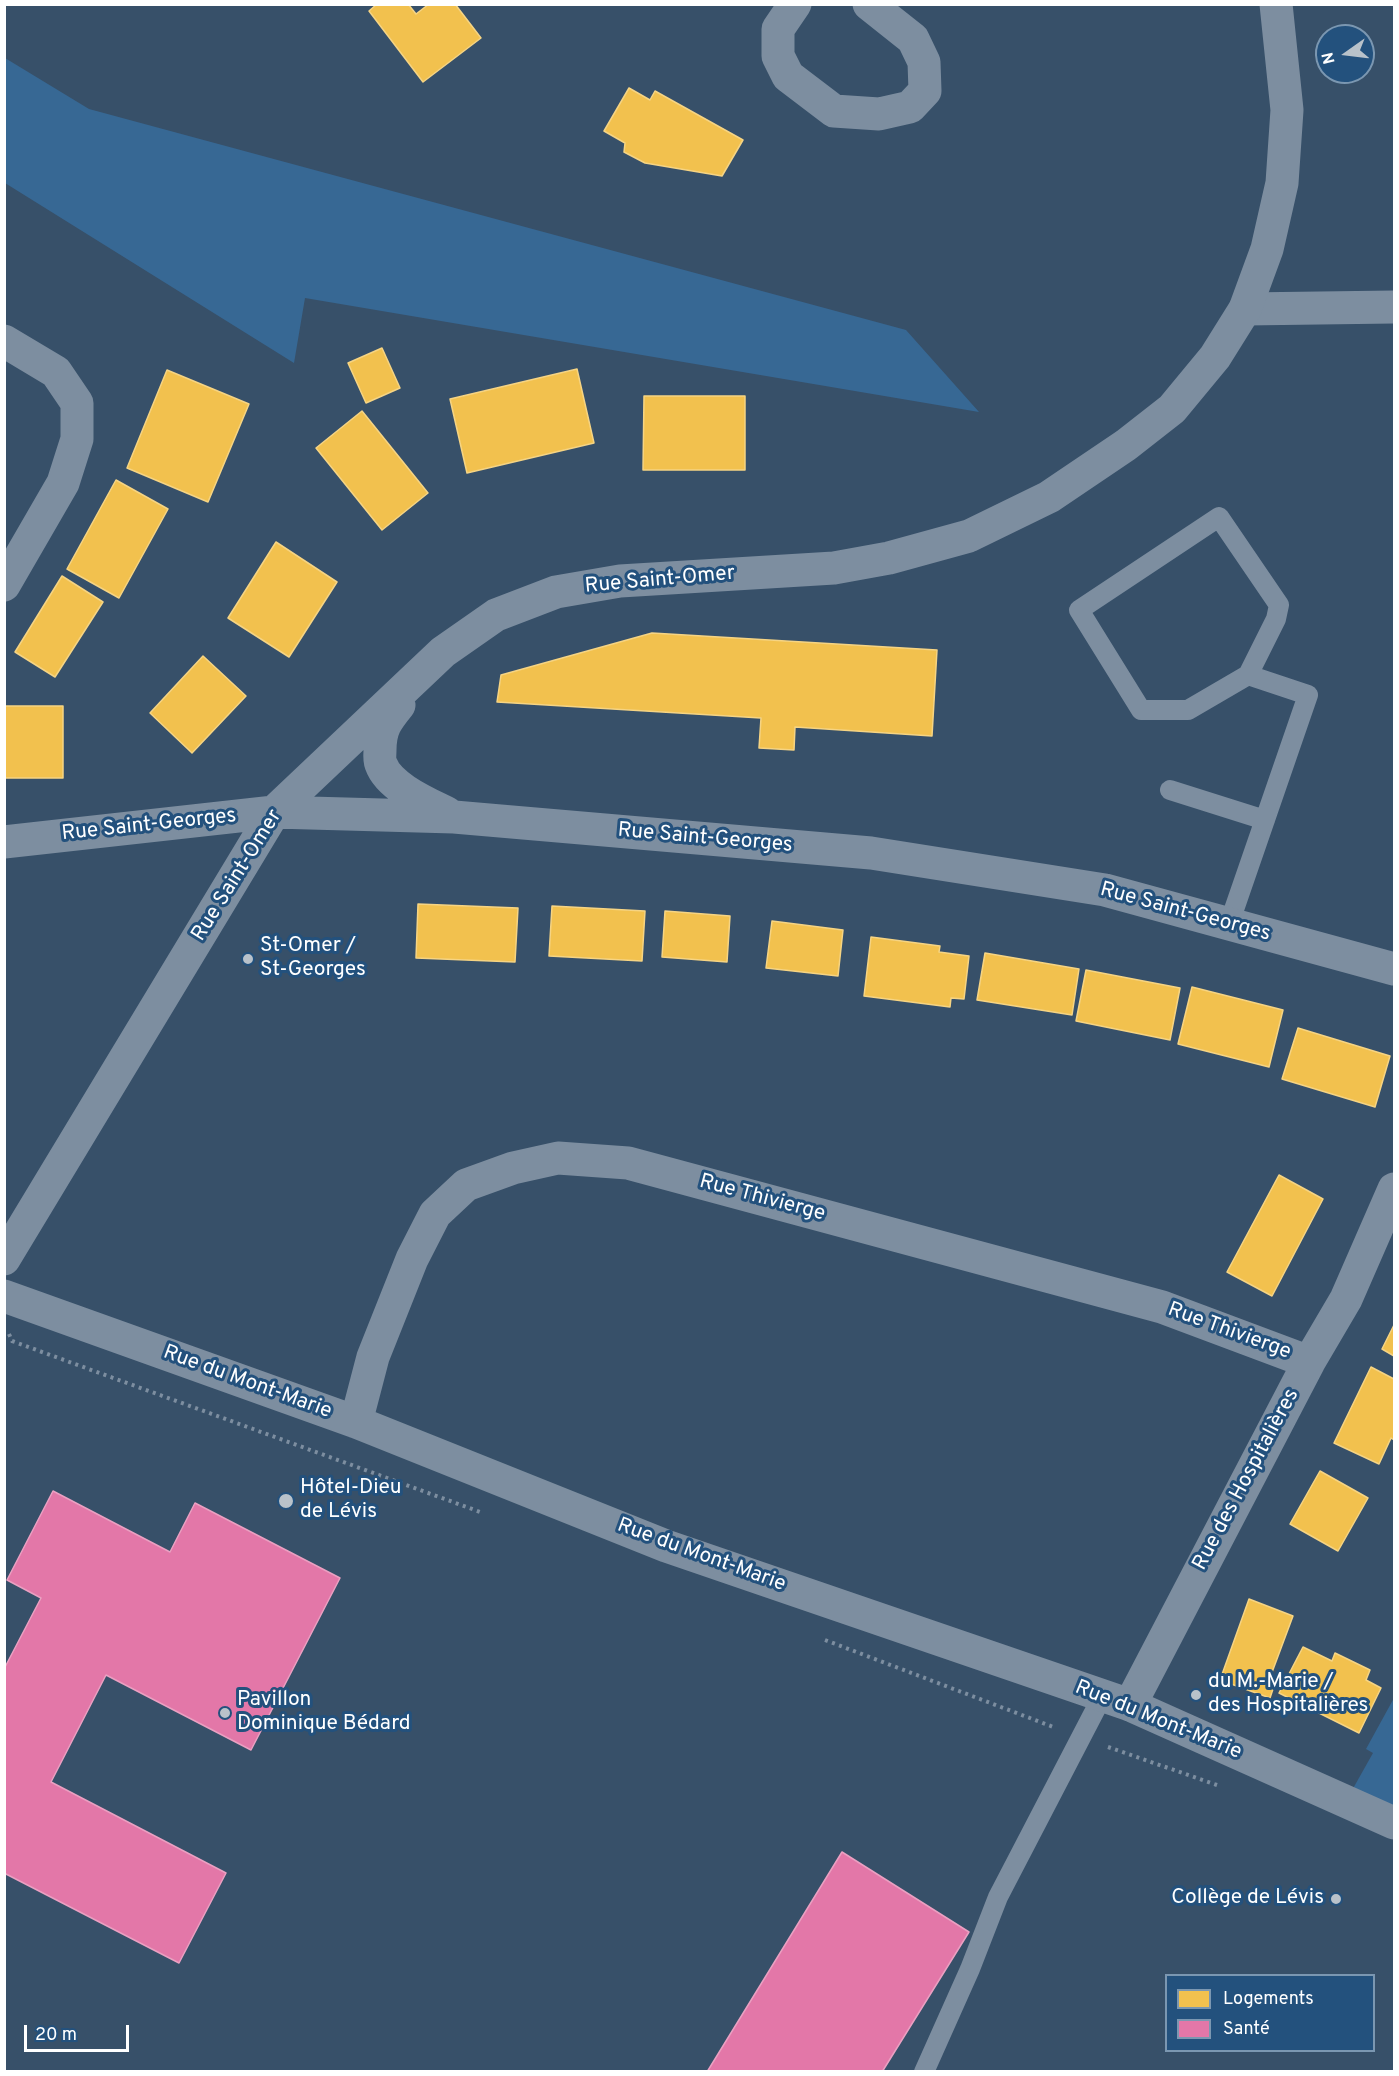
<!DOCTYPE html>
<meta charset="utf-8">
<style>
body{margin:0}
#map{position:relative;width:1399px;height:2076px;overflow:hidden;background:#375069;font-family:Overpass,sans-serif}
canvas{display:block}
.frame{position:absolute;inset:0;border:6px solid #fff;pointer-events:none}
.legend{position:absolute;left:1165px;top:1974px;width:210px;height:78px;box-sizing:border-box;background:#23517d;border:2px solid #7b97b1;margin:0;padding:8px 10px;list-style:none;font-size:18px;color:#fff}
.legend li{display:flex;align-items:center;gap:12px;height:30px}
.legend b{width:30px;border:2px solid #7b97b1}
.north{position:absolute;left:1315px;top:24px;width:60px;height:60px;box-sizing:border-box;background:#23517d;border:2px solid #7b97b1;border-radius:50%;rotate:256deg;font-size:16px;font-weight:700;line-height:24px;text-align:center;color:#fff}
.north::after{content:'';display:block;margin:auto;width:21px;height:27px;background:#b9c2ca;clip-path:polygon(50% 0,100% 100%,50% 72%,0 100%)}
.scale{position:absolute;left:24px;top:2025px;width:105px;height:27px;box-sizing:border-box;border:3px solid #fff;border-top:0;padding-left:8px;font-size:18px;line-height:21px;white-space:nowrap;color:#fff;-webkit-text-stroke:4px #23517d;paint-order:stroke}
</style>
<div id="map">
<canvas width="1399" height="2076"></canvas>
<div class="frame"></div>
<ul class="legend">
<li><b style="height:16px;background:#f2c14e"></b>Logements</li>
<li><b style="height:16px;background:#e377a8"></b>Santé</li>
</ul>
<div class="north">N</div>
<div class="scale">20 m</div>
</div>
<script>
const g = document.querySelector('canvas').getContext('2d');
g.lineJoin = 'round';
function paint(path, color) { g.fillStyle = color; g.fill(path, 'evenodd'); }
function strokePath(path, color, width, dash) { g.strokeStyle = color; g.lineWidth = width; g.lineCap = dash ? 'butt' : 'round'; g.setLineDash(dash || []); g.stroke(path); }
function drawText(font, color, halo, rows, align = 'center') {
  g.font = font + ' Overpass,sans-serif'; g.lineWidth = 6; g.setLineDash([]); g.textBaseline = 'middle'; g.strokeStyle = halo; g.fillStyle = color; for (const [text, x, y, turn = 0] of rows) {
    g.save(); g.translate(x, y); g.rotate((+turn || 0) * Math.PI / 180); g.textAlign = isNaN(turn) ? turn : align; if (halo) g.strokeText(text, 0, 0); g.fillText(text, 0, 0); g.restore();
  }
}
paint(new Path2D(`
 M5,58L89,109L906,330L979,412L305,298L294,363L5,183Z
 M1394,1698V1823L1346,1801L1373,1753L1366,1749Z`), '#376894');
const homes = new Path2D(`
 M377,4H408L416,14L429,4H455L481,38L423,82L369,11Z
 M629,88L650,100L655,91L743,140L722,176L645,163L624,152L625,143L604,131Z
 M382,348L400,388L366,403L348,363Z
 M577,369L594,443L467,473L450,399Z
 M167,370L249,404L208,502L127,468Z
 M644,396H745V470H643Z
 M362,411L428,493L382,530L316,448Z
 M116,480L168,509L119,598L67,569Z
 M276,542L337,582L289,657L228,618Z
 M62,576L103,602L55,677L15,652Z
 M652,633L937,650L932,736L795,727L794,750L759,748L761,718L497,702L501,675Z
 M203,656L246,696L192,753L150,713Z
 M4,706H63V778H4Z
 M418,904L518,908L515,962L416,958Z
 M552,906L645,911L642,961L549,956Z
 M665,911L730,916L727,962L662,957Z
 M772,921L843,930L838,976L766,968Z
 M871,937L940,946L939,952L969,956L964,999L951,998L950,1007L864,996Z
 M985,953L1079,969L1072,1015L977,1000Z
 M1086,970L1180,988L1170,1040L1076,1021Z
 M1192,987L1283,1010L1269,1067L1178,1044Z
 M1298,1028L1390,1056L1375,1107L1282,1079Z
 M1279,1175L1323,1199L1272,1296L1227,1272Z
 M1394,1325V1356L1382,1349Z
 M1371,1367L1394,1379V1440L1391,1438L1379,1464L1334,1443Z
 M1320,1471L1368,1498L1338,1551L1290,1524Z
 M1249,1599L1293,1616L1271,1675L1277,1677L1270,1698L1220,1680Z
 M1303,1647L1332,1661L1335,1653L1370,1670L1366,1680L1381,1688L1359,1733L1279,1693Z`);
paint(homes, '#f2c14e');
strokePath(homes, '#f6d483', 1.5);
const health = new Path2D(`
 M53,1491L170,1552L195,1503L340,1578L251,1750L106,1675L51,1782L226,1873L179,1963L4,1873V1669L41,1598L7,1580Z
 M842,1852L969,1932L882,2072H707Z`);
paint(health, '#e377a8');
strokePath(health, '#eba0c2', 1.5);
strokePath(new Path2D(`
 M9,1334L12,1341L483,1513
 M825,1640L1056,1728
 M1108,1747L1217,1785`), '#7d8ea0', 4, [3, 4.5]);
strokePath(new Path2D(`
 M1170,790L1265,820
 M1229,924L1308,695L1248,675L1276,619L1279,605L1219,517L1079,610L1141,710H1188L1248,675
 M924,2072L970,1969L998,1897L1103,1695`), '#7d8ea0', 20);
strokePath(new Path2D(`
 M795,4L778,29V56L788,76L834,111L879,114L910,107L925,91L924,62L913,39L869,4
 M1245,309L1394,307
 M4,341L56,372L77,403V439L63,483L4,585
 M4,1296L356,1422L666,1546L1130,1705L1394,1823
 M356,1422L373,1357L412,1259L435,1214L466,1185L513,1168L558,1158L628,1163L1162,1307L1309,1362
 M1130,1705L1309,1362L1346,1299L1394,1189`), '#7d8ea0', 33);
strokePath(new Path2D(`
 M399,705C386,721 380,729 380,750C380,754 379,761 381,764C389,787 427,803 447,813
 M4,842L274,812L454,817L871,853L1105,890L1394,969
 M4,1259L274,812L443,652L496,615L556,592L620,581L834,568L889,558L969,536L1049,497L1126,445L1172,409L1215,357L1245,309L1267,249L1282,183L1287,110L1276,4`), '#7d8ea0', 33);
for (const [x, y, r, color] of [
 [248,959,6,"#b9c2ca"],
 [286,1501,8,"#b9c2ca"],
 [1196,1695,6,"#b9c2ca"],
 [225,1713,6,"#b9c2ca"],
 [1336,1899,6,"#b9c2ca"]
]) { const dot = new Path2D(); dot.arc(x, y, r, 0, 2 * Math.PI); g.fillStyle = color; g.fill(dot); strokePath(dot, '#23517d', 2); }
drawText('21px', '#fff', '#23517d', [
 ["Rue Saint-Omer",660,581,-5],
 ["Rue Saint-Georges",149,826,-6],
 ["Rue Saint-Georges",705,839,5],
 ["Rue Saint-Omer",238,876,-58],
 ["Rue Saint-Georges",1185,913,15],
 ["Rue Thivierge",762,1199,15],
 ["Rue Thivierge",1229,1332,20],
 ["Rue du Mont-Marie",247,1383,20],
 ["Rue des Hospitalières",1247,1480,-62],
 ["Rue du Mont-Marie",701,1556,20],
 ["Rue du Mont-Marie",1158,1721,22]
]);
drawText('21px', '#fff', '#23517d', [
 ["St-Omer /",260,947],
 ["St-Georges",260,971],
 ["Hôtel-Dieu",300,1489],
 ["de Lévis",300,1513],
 ["du M.-Marie /",1208,1683],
 ["des Hospitalières",1208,1707],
 ["Pavillon",237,1701],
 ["Dominique Bédard",237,1725],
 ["Collège de Lévis",1324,1899,"right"]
], 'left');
</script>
